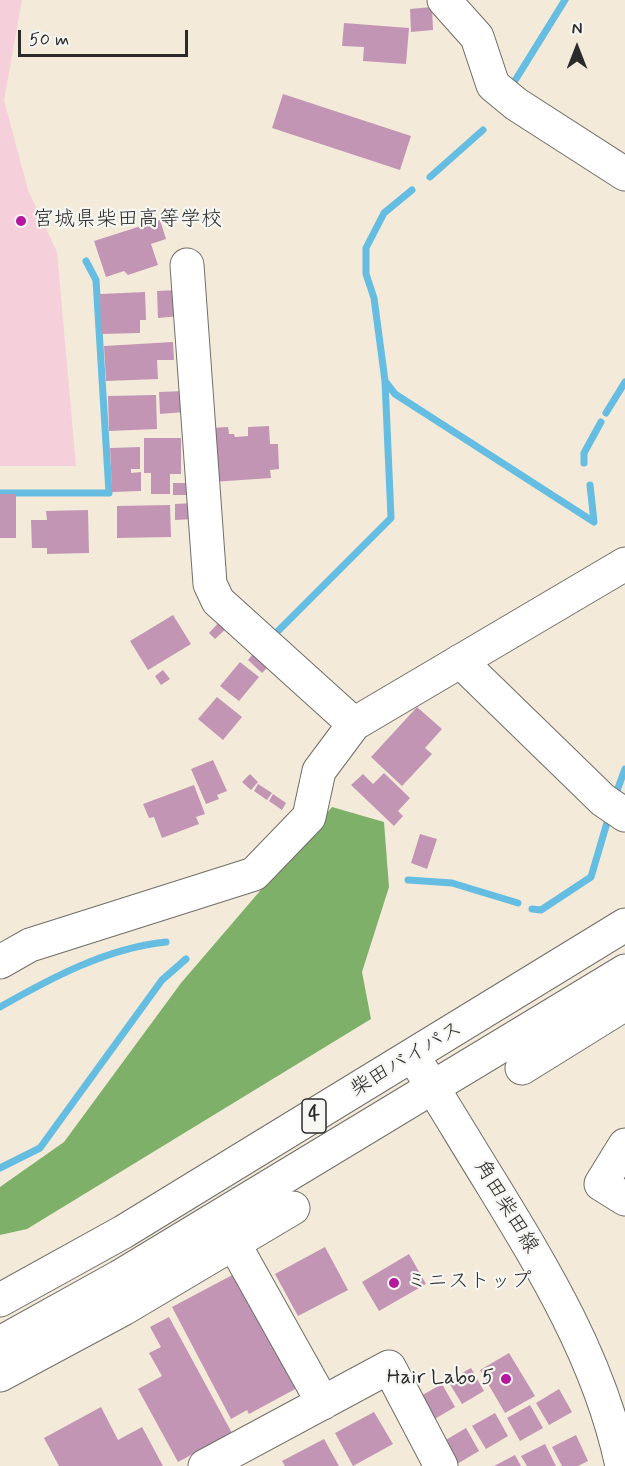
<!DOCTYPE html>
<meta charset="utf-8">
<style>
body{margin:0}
#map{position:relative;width:625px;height:1466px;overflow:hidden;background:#f3eada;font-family:Mynerve,sans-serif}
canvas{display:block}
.north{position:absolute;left:547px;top:18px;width:60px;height:60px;-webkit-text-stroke:4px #f6f6f2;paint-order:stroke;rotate:0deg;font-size:16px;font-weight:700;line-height:24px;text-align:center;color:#2b2b2b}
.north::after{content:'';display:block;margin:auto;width:21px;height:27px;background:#2b2b2b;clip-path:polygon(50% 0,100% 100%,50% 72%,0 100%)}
.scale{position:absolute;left:18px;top:30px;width:170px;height:27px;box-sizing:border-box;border:3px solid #2b2b2b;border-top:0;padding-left:8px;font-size:18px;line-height:21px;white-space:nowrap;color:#2b2b2b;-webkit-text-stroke:4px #f6f6f2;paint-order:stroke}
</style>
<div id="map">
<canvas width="625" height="1466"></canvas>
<div class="north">N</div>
<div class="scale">50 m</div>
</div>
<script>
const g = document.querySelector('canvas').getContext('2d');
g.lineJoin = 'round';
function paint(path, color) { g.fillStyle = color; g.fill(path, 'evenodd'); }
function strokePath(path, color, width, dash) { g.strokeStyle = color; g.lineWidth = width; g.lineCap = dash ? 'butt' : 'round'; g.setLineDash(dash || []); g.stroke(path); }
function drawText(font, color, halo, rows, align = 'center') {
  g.font = font + ' Mynerve,"Klee One",sans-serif'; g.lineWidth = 4.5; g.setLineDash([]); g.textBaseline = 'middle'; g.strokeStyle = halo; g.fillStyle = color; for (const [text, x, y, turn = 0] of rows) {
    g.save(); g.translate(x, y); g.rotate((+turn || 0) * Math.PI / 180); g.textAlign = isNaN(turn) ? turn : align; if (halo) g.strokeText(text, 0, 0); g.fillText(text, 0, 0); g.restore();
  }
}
paint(new Path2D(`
 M0,0H22L4,100L28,190L57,252L76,466H0Z`), '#f5cfd9');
paint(new Path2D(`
 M332,807L384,822L389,887L362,972L371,1019L27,1229L0,1235V1187L64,1142L181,983Z`), '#7fb06a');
strokePath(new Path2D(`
 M511,87L565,0
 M430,177L483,130
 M412,190L384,213L366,248V274L374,298L385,381L395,394L594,522L590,485
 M606,413L625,382
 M584,463V453L601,422
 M0,493H109L96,280L86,261
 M273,636L391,518L385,381
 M615,796L625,769
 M408,880L452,883L518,903
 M532,909L541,910L591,877L609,816
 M0,1007C51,978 107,948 166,942
 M0,1168L40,1148L162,980L186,959`), '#65bde2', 7);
paint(new Path2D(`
 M432,7L433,30L411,32L410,9Z
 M344,23L409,28L406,64L363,61L364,47L342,46Z
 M283,94L411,136L400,170L272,128Z
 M160,220L166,239L151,244L158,265L128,275L124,271L106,277L94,241Z
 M179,290L180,316L158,318L157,291Z
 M145,292L146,320H140V333L101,334L100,294Z
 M173,342L174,360H157L158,379L106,381L104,346Z
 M184,391L185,412L160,414L159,392Z
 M156,395L157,429L109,431L108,396Z
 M269,426L270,444H278L279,469L270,470L271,478L212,482L209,428L228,427L229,434H234L235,437L248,436V427Z
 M144,438H181V474H170V494H151V473H144Z
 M140,447V469H131V473L141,472V491L112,492L110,448Z
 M173,483H189V495H173Z
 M0,494H16V538H0Z
 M194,503V519L175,520V504Z
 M170,505L171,537L117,538V506Z
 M88,510L89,553L47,554V548H32L31,520H47L46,511Z
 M173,615L191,644L148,670L130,641Z
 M222,619L229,626L215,639L209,633Z
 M253,654L268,667L262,673L248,660Z
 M240,662L259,677L239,701L220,686Z
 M163,670L170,679L161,685L155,676Z
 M217,697L242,717L223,740L198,719Z
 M417,707L442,729L425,748L432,754L402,786L371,757Z
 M213,760L227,791L217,795L219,799L206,804L191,769Z
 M384,773L410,798L398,811L403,816L394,826L351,785L363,774L373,784Z
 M250,774L258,782L251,790L242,782Z
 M258,784L272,793L267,800L254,791Z
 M194,785L205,814L196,817L199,824L162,838L154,817L149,818L143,804Z
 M273,794L286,803L282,810L269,801Z
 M420,834L437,839L427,869L411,863Z
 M325,1247L348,1290L298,1316L275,1274Z
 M409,1254L426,1284L379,1311L362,1282Z
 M238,1272L299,1387L249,1414L247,1410L231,1419L172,1307Z
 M169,1317L232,1433L178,1462L138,1389L162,1376L149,1353L161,1347L150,1327Z
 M509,1353L535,1396L505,1413L480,1370Z
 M471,1368L484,1391L462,1404L448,1381Z
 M442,1384L455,1407L433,1420L419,1397Z
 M559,1389L572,1412L549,1425L536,1403Z
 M530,1405L543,1428L520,1441L507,1418Z
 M101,1407L118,1440L142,1427L163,1466H59L44,1438Z
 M374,1412L393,1444L353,1466L335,1433Z
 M495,1413L508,1436L486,1449L472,1426Z
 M466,1428L479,1451L457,1464L444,1441Z
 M576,1435L588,1461L578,1466H562L552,1447Z
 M324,1439L339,1466H285L282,1461Z
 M545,1444L556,1466H527L521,1456Z
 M515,1455L521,1466H494Z`), '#c395b5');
const minor = new Path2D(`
 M444,0L477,37L493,85L516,104L625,174
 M187,265L210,584L218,601L354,724
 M460,661L603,800L625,815
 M0,962L30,945L254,874L309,817L319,771L354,724L625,564
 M522,1068L625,1004
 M625,1145L601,1184L625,1199
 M224,1226L323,1403
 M0,1375L123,1309L293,1208
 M205,1466L389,1367L441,1466`);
const major = new Path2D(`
 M413,1056C439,1097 464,1139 490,1181C545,1271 600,1361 622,1466`);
const highway = new Path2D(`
 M0,1300L123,1232L625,925
 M0,1343L119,1277L625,971`);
strokePath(minor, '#716e68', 35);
strokePath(major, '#716e68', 35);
strokePath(highway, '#716e68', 35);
strokePath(minor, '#fff', 33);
strokePath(major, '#fff', 33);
strokePath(highway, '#fff', 33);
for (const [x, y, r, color] of [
 [21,221,6,"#b5179e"],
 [394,1283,6,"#b5179e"],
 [506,1379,6,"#b5179e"]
]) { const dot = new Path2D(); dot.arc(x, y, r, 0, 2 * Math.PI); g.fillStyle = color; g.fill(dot); strokePath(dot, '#f6f6f2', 2); }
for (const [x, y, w] of [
 [314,1116,24]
]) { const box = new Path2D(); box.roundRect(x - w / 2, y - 17, w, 34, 4.5); g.fillStyle = '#f6f6f2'; g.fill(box); strokePath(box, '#2b2b2b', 1.5); }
drawText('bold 20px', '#2b2b2b', null, [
 ["4",314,1116]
]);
drawText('21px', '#2b2b2b', '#f6f6f2', [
 ["宮城県柴田高等学校",33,221],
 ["ミニストップ",406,1283],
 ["Hair Labo 5",494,1379,"right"]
], 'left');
drawText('21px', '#2b2b2b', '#f6f6f2', [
 ["柴田バイパス",407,1060,-31],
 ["角田柴田線",505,1207,59]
]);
</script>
